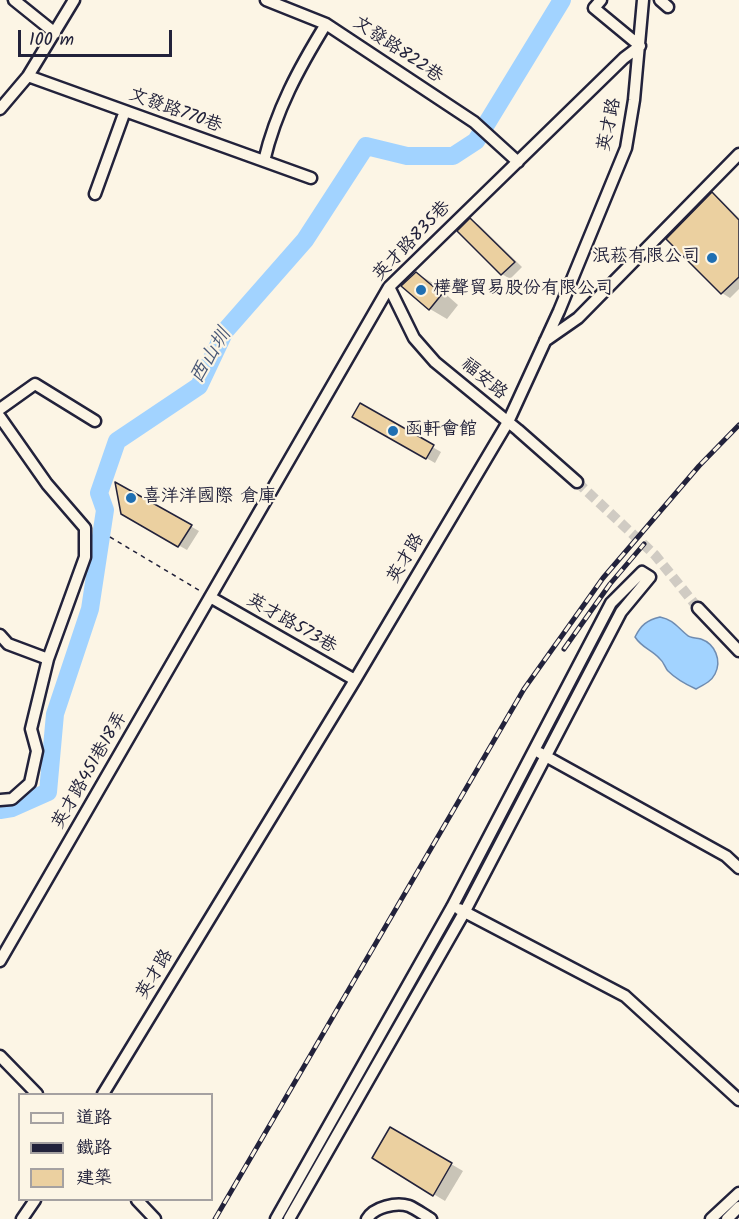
<!DOCTYPE html>
<meta charset="utf-8">
<style>
body{margin:0}
#map{position:relative;width:739px;height:1219px;overflow:hidden;background:#fcf5e5;font-family:Kalam,"LXGW WenKai TC",sans-serif}
canvas{display:block}
.legend{position:absolute;left:18px;top:1093px;width:195px;height:108px;box-sizing:border-box;background:#fcf5e5;border:2px solid #a5a1a1;margin:0;padding:8px 10px;list-style:none;font-size:18px;color:#22223b}
.legend li{display:flex;align-items:center;gap:12px;height:30px}
.legend b{width:30px;border:2px solid #a5a1a1}
.scale{position:absolute;left:18px;top:30px;width:154px;height:27px;box-sizing:border-box;border:3px solid #22223b;border-top:0;padding-left:8px;font-size:18px;line-height:21px;white-space:nowrap;color:#22223b;-webkit-text-stroke:4px #fcf5e5;paint-order:stroke}
</style>
<div id="map">
<canvas width="739" height="1219"></canvas>
<ul class="legend">
<li><b style="height:8px;background:#fcf5e5"></b>道路</li>
<li><b style="height:8px;background:#22223b"></b>鐵路</li>
<li><b style="height:16px;background:#ebd0a0"></b>建築</li>
</ul>
<div class="scale">100 m</div>
</div>
<script>
const g = document.querySelector('canvas').getContext('2d');
g.lineJoin = 'round';
function paint(path, color) { g.fillStyle = color; g.fill(path, 'evenodd'); }
function strokePath(path, color, width, dash) { g.strokeStyle = color; g.lineWidth = width; g.lineCap = dash ? 'butt' : 'round'; g.setLineDash(dash || []); g.stroke(path); }
function drawText(font, color, halo, rows, align = 'center') {
  g.font = font + ' Kalam,"LXGW WenKai TC",sans-serif'; g.lineWidth = 4.5; g.setLineDash([]); g.textBaseline = 'middle'; g.strokeStyle = halo; g.fillStyle = color; for (const [text, x, y, turn = 0] of rows) {
    g.save(); g.translate(x, y); g.rotate((+turn || 0) * Math.PI / 180); g.textAlign = isNaN(turn) ? turn : align; if (halo) g.strokeText(text, 0, 0); g.fillText(text, 0, 0); g.restore();
  }
}
const water = new Path2D(`
 M660,617C674,620 677,627 687,635C691,639 696,637 701,639C715,644 722,660 715,674C711,682 703,685 696,689C685,684 676,679 668,671C665,668 664,662 660,659C652,650 642,648 635,637C641,625 647,620 660,617Z`);
paint(water, '#a2d3ff');
strokePath(water, '#6f8cb1', 1.5);
paint(new Path2D(`
 M712,194L720,199L739,218V289L730,298L722,293Z
 M471,220L479,225L522,267L510,279L502,274Z
 M416,273L433,283L458,305L447,319L430,309Z
 M360,405L441,452L435,463L354,416Z
 M117,485L199,531L187,550L122,513Z
 M391,1129L463,1171L445,1201L374,1158Z`), '#0003');
strokePath(new Path2D(`
 M0,810L12,808L48,792L55,714L90,609L105,510L99,493L117,441L199,386L225,331L305,240L366,146L407,156H453L476,141L562,0`), '#a2d3ff', 18);
const building = new Path2D(`
 M712,192L739,220V277L721,294L666,239Z
 M470,218L515,262L501,275L457,231Z
 M416,272L442,294L429,310L401,286Z
 M360,403L434,445L426,459L352,417Z
 M115,482L192,525L178,547L121,514Z
 M390,1127L452,1163L433,1196L372,1158Z`);
paint(building, '#ebd0a0');
strokePath(building, '#22223b', 1.5);
strokePath(new Path2D(`
 M577,482L655,555L698,608`), '#d0cbc3', 10, [10, 5]);
const minor = new Path2D(`
 M14,0L55,33
 M266,0L326,24L474,122L518,162
 M660,0L668,7
 M28,76L311,178
 M0,109L28,76L74,0
 M264,161C276,110 299,68 326,24
 M95,194L125,111
 M389,287L414,338L435,362L518,430L577,482
 M545,341L578,318L739,154
 M0,409L35,384L95,421
 M0,417L47,484L85,528V557L48,659L31,729L37,751L30,783L12,799L0,800
 M210,597L355,680
 M698,608L739,651
 M0,635L8,644L48,659
 M540,753L726,856L739,868
 M459,909L625,996L739,1100
 M0,961L389,287L624,58L640,46L594,8L601,0
 M0,1056L37,1094
 M103,1094L355,680L508,422L559,311L626,148L634,100L643,0
 M137,1200L155,1219
 M22,1219L35,1200
 M276,1219L452,907L611,603L642,572L650,577L621,612L465,911L289,1219
 M367,1219C374,1207 396,1202 409,1206C416,1209 424,1215 431,1219
 M711,1219L739,1193
 M727,1219L739,1207`);
strokePath(minor, '#22223b', 15);
strokePath(new Path2D(`
 M110,537L202,592`), '#22223b', 1.5, [4.5, 4.5]);
strokePath(minor, '#fcf5e5', 10);
const rail = new Path2D(`
 M564,649L610,584L644,544
 M215,1219L524,689L603,578L699,466L739,425`);
strokePath(rail, '#22223b', 5);
strokePath(rail, '#fcf5e5', 3, [9]);
for (const [x, y, r, color] of [
 [712,258,6,"#1f6fb2"],
 [421,290,6,"#1f6fb2"],
 [393,431,6,"#1f6fb2"],
 [131,498,6,"#1f6fb2"]
]) { const dot = new Path2D(); dot.arc(x, y, r, 0, 2 * Math.PI); g.fillStyle = color; g.fill(dot); strokePath(dot, '#fcf5e5', 2); }
drawText('18px', '#22223b', '#fcf5e5', [
 ["文發路822巷",397,51,34],
 ["文發路770巷",175,112,20],
 ["英才路",611,125,-78],
 ["英才路835巷",413,242,-46],
 ["福安路",483,380,40],
 ["英才路",407,559,-59],
 ["英才路573巷",291,625,30],
 ["英才路451巷18弄",91,771,-60],
 ["英才路",156,975,-59]
]);
drawText('18px', '#22223b', '#fcf5e5', [
 ["泯菘有限公司",700,258,"right"],
 ["樺聲貿易股份有限公司",433,290],
 ["函軒會館",405,431],
 ["喜洋洋國際 倉庫",143,498]
], 'left');
drawText('italic 20px', '#485776', '#fcf5e5', [
 ["西山圳",212,357,-59]
]);
</script>
